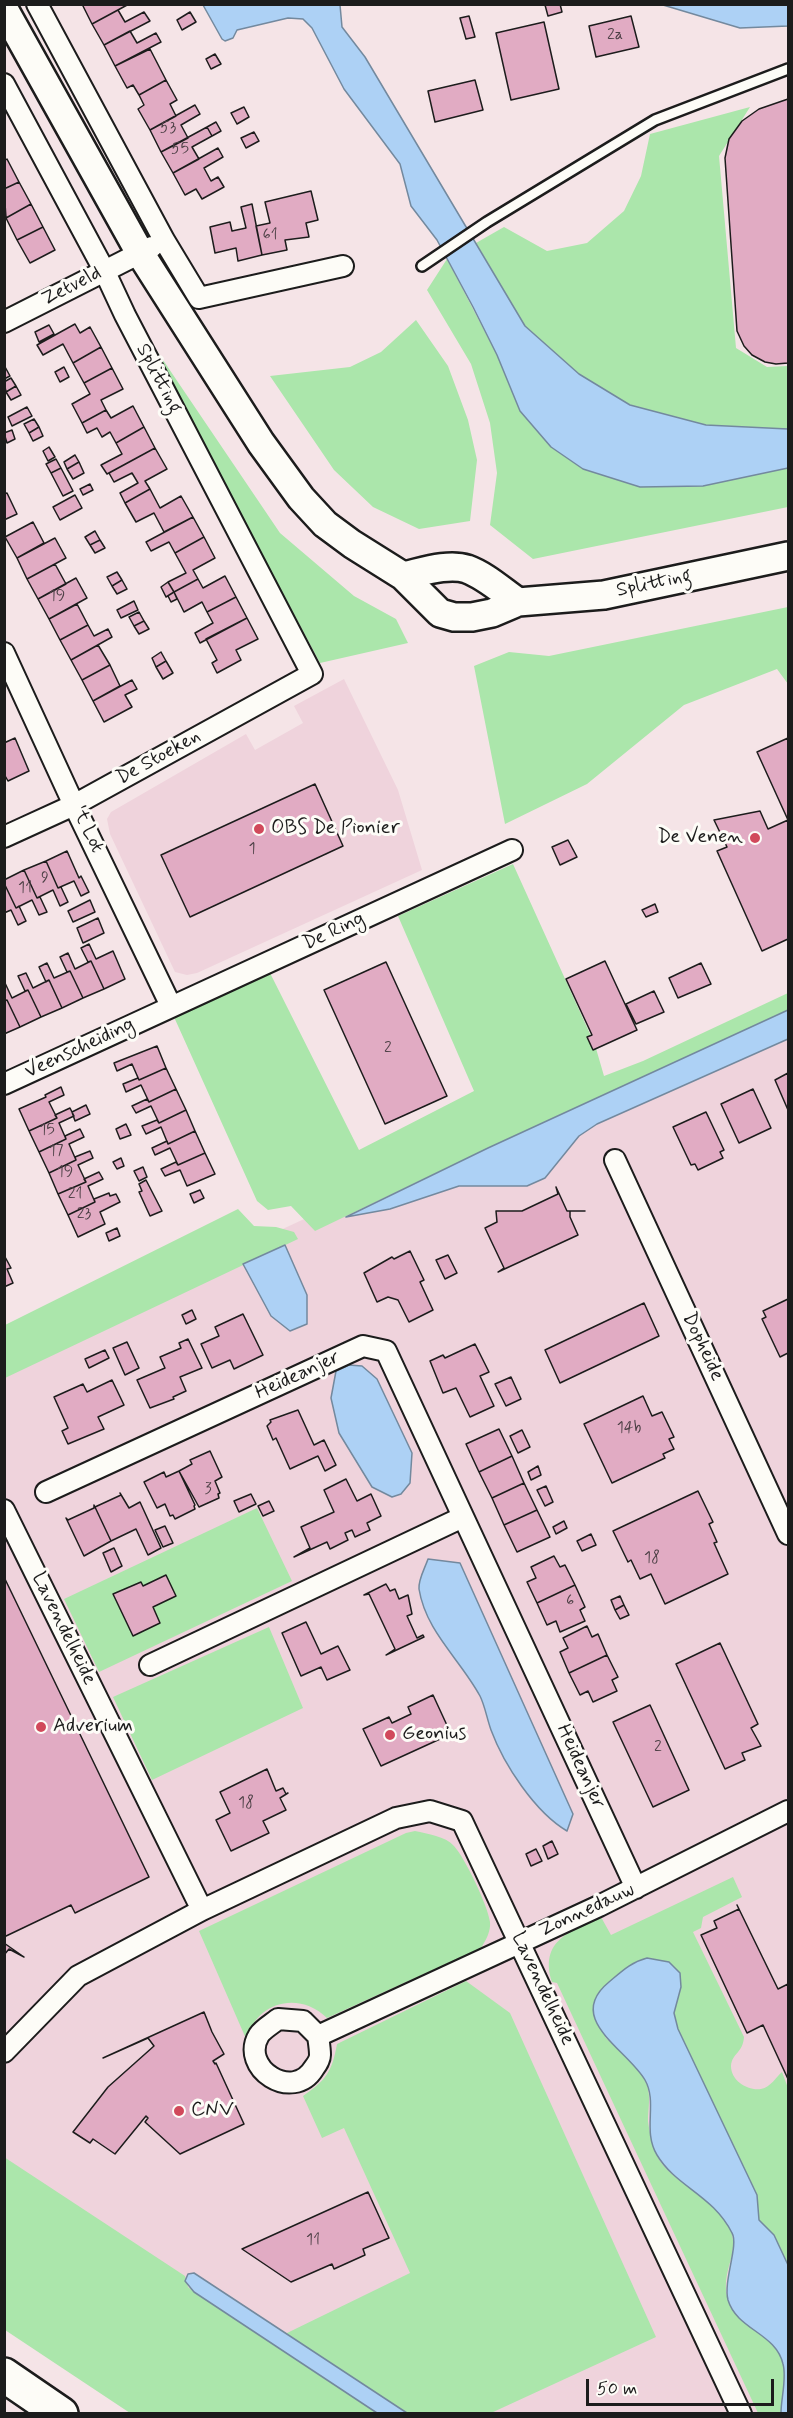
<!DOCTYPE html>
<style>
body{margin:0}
#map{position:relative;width:793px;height:2418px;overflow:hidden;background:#f5e4e7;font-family:Mynerve,sans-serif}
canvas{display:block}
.frame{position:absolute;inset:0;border:6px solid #1c1c1c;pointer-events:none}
.scale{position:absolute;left:586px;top:2379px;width:188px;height:27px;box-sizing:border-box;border:3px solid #1c1c1c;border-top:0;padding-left:8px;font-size:18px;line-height:21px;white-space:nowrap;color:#1c1c1c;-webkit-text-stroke:4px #fdfcf7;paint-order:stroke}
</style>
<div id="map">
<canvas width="793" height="2418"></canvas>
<div class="frame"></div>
<div class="scale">50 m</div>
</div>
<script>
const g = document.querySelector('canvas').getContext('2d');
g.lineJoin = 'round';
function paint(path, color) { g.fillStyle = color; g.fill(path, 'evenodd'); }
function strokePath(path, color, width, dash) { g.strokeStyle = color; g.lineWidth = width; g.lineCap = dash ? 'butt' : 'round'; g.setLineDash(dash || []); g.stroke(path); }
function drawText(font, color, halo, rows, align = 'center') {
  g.font = font + ' Mynerve,sans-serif'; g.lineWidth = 6; g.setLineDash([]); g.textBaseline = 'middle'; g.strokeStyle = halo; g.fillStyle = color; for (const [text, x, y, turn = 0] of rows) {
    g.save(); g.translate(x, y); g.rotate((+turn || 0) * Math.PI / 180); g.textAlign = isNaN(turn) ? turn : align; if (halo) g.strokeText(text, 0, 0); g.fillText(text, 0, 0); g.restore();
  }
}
paint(new Path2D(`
 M344,679L398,790L422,870L197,973L187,975L175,972L110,834L107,819L111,812L246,734L255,750L303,723L294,706Z
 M788,995V2413H227L5,2265L4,1358Z`), '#efd3dc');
paint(new Path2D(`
 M750,107L719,156L736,348L767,367L788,366V429L706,425L630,405L579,374L525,326L476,243L504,227L547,251L587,243L624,211L641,176L650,134Z
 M447,259L497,355L520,411L703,486L788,468V507L533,559L490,525L497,473L490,423L471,364L427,290Z
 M416,320L448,366L468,420L477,460L470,521L419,529L373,507L334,470L270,376L350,367L381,352Z
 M140,326L280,533L354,596L396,619L408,643L320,663Z
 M788,607V684L777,669L684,705L587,784L505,824L474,666L509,652L549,656Z
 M513,864L595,1045L604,1076L643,1061L788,993V1010L488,1148L315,1231L291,1206L268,1210L257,1201L174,1017L270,973L359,1150L474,1091L398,916Z
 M238,1209L254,1226L276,1227L294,1232L298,1239L5,1378V1325Z
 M257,1508L292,1581L99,1672L64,1599Z
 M269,1627L303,1708L152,1780L113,1697Z
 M415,1831C428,1834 445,1836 454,1846C465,1858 488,1906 490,1922C491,1931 486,1940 481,1948L327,2018C299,1990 254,2002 247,2041L199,1931L406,1833Z
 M733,1877L742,1897L703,1917L701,1928L693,1932L744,2037C743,2053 732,2053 731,2066C731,2081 748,2091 761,2089C771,2087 776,2077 782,2072L788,2088V2265L774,2235L759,2220L757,2195L678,2029L674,2013L681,1987L605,2037C619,2051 640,2066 647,2085C651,2098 648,2108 648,2121C649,2130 653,2148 657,2156C671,2182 703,2191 721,2214C748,2248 721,2263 727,2296C734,2328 776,2332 784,2364C787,2378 781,2398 781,2413H758L557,1983L552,1982C539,1941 570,1931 601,1917L611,1935Z
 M466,1981L510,2013L656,2337L491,2413L407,2414L285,2334L410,2273L344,2128L322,2138L303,2096C326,2080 332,2072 337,2044Z
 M4,2157L185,2276L188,2287L194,2292L377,2413H130L5,2330Z`), '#abe6ab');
const water = new Path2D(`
 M203,5H340L342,27L365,57L525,326L579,374L630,405L706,425L788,429V468L703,486L640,487L583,469L551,447L520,411L497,355L473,307L437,240L411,206L400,164L344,89L312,28L303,19L288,18L237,30L233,38L225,41L222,39Z
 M663,5H788V26L740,28Z
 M788,1010V1039L597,1124L579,1136L545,1178L527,1186H459L390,1209L346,1217L488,1148Z
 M285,1245L307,1295V1324L290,1331L271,1316L243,1264Z
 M349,1365L362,1366L377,1379L412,1453L410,1483L401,1494L392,1497L372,1487L339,1433L331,1398L336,1371Z
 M428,1559L460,1563L573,1814L567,1831C535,1812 504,1765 491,1730C487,1719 485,1706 480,1696C460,1659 426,1632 419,1589C418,1580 425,1568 428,1559Z
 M647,1958L669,1962L680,1973L681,1987L674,2013L678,2029L757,2195L759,2220L774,2235L788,2265V2413H781C781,2398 787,2378 783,2364C776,2333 737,2330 728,2300C723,2281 739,2245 732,2233C713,2195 676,2187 657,2155C642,2130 658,2103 645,2080C627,2049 564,2019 609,1982C621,1972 631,1962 647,1958Z
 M194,2273L407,2413H377L194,2292L185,2281L188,2274Z`);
paint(water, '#add1f5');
strokePath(water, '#73899e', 1.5);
const building = new Path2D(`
 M82,4H129L92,24Z
 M560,4L562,12L548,16L545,5Z
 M118,10L125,22L144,12L150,21L104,45L92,24Z
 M190,12L196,22L182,30L177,20Z
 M469,16L475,37L466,39L460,18Z
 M631,16L639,47L596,57L589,26Z
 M544,22L559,89L511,100L496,33Z
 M130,31L137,43L156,33L161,42L115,66L104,45Z
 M150,49L166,80L139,95L133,85L127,88L115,66Z
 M215,54L221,64L211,69L206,59Z
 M166,80L177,100L170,104L176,116L150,130L138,109L144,105L139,95Z
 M475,80L483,110L435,122L428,91Z
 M788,99V363L776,364L765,362L752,355L744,346L737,331L725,158L729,139L742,121L759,109Z
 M195,105L200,114L181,125L188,138L161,152L150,130Z
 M244,107L249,117L237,124L231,113Z
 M216,122L221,131L212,136L207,127Z
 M207,127L212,136L192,147L199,159L173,173L161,152Z
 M254,132L259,141L246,148L241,138Z
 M218,148L223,157L204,168L211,181L218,177L224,187L202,199L196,189L185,195L173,173Z
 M7,159L19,182L4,189V161Z
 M19,182L31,204L6,218L4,189Z
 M311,191L318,220L306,223L309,237L285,240L287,250L262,255L256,226L270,223L265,202Z
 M31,204L43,227L17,240L6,218Z
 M252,204L262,255L238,261L236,248L215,253L210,227L230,222L232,231L246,228L241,207Z
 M43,227L55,250L30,263L17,240Z
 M75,324L80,333L90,327L101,347L73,363L63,344L43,355L37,345Z
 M49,325L54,334L39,342L35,332Z
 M101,347L112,368L84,383L73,363Z
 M4,365L10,376L4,379Z
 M64,367L69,377L60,382L55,372Z
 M112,368L123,389L101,400L106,410L82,423L72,404L90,394L84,383Z
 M11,378L16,386L6,392L4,382Z
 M16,386L21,395L11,400L6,392Z
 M133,406L144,427L116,443L110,432L102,437L97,428L87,433L82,423L106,410L111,418Z
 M27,407L32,416L12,426L8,417Z
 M34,419L39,427L29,433L24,424Z
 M39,427L43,436L33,441L29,433Z
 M144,427L155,448L107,474L101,465L122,454L116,443Z
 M12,430L15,439L7,443L4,433Z
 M49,447L55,457L48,461L43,451Z
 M155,448L167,469L145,481L150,489L125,503L120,493L138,483L132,473L114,482L109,473Z
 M75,455L79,462L67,469L64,462Z
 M56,459L61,468L51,473L46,464Z
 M79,462L84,473L73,479L67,469Z
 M61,468L73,491L63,496L51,473Z
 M90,484L93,490L83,495L80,489Z
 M150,489L160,508L181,496L193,517L164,532L154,513L136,522L125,503Z
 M7,493L17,514L4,520V494Z
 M75,495L82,508L60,520L53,507Z
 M193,517L204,537L175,553L169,542L151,551L146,542Z
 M33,522L44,543L17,558L5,537Z
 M95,531L100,540L90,545L85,537Z
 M204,537L215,558L193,570L198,579L174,592L168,582L186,573L175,553Z
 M55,538L66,558L27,579L17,558Z
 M100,540L105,548L95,553L90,545Z
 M55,564L66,584L38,599L27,579Z
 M117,572L122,580L112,586L107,577Z
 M225,576L236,597L207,612L202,602L184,612L174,592L198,579L203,588Z
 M76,578L87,598L49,619L38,599Z
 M122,580L127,589L117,594L112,586Z
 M168,582L174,592L166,597L161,587Z
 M174,592L177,599L171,602L168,596Z
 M236,597L247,618L200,643L195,633L213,623L207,612Z
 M134,601L138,610L121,618L117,610Z
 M77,604L88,625L60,640L49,619Z
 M139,612L144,621L134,626L129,617Z
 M247,618L258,639L236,650L241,660L217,673L212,663L217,660L206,639Z
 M144,621L149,629L139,634L134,626Z
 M88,625L94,636L108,629L112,637L71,660L60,640Z
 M98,645L110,665L82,680L71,660Z
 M161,652L166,661L156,667L152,658Z
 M166,661L173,673L163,679L156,667Z
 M110,665L120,686L93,701L82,680Z
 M132,680L137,689L125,695L132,707L104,722L93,701Z
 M15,738L29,771L8,781L4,774V743Z
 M788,738V939L762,951L717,851L727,847L714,820L760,811L768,829L788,820L757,752Z
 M315,784L343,846L190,917L161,855Z
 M568,840L577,857L560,865L552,847Z
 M67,851L79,878L81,876L89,892L81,896L74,881L58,888L46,861Z
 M46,861L58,888L61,887L68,902L60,906L53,890L37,898L24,870Z
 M24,870L37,898L40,897L47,912L39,915L32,900L16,908L4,883V880Z
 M4,883L16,908L19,906L26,921L18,925L11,910L4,913Z
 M90,900L95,912L73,922L68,911Z
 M655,904L658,912L646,917L642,910Z
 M98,918L104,933L83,943L77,928Z
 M89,944L96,959L113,951L125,979L104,989L91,961L88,962L81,948Z
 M68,953L75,969L91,961L104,989L83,998L70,971L67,972L60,957Z
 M605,961L637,1030L593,1050L587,1037L592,1035L566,979Z
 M386,962L447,1096L385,1124L324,990Z
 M47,963L54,978L70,971L83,998L62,1008L49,980L46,982L39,967Z
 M701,963L711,984L678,998L669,978Z
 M26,973L33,988L49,980L62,1008L41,1017L28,990L25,991L18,976Z
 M5,983L12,998L28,990L41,1017L20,1027L7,1000L4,1001Z
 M654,991L664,1012L636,1024L626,1004Z
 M7,1000L20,1027L4,1034V1001Z
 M157,1046L166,1068L139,1080L132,1064L117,1071L114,1063Z
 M166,1068L176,1089L149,1102L141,1085L126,1092L123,1084L138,1078L139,1080Z
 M788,1073V1110L775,1080Z
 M61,1087L64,1095L49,1102L57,1118L29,1131L19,1109L46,1097L45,1095Z
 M176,1089L186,1110L159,1123L151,1106L136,1113L132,1106L147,1099L149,1102Z
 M753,1089L771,1128L739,1143L721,1104Z
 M86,1105L90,1114L75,1121L72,1112Z
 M70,1108L74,1116L59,1123L66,1139L39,1152L29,1131L57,1118L55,1115Z
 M186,1110L195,1131L168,1144L161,1127L146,1134L142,1126L157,1120L159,1123Z
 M706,1112L724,1150L720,1152L723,1158L698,1170L695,1164L691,1165L673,1127Z
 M126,1124L131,1135L120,1139L116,1129Z
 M80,1129L84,1137L69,1144L76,1160L49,1173L39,1152L66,1139L65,1136Z
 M195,1131L205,1153L178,1165L170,1148L155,1155L152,1148L167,1141L168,1144Z
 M90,1151L93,1158L78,1165L86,1182L58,1194L49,1173L76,1160L75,1157Z
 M205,1153L215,1174L187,1186L180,1170L165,1176L161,1169L176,1162L178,1165Z
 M121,1158L124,1166L117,1169L113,1162Z
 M143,1167L147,1177L139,1181L134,1171Z
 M99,1172L103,1179L88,1186L95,1202L68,1215L58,1194L86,1182L84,1179Z
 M146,1180L162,1211L150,1216L139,1192L142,1191L139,1184Z
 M556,1187L567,1211H585H570V1217L578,1235L498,1272L504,1268L485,1228L497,1222L496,1211H522L558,1194Z
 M200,1190L204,1198L194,1203L190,1194Z
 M109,1193L110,1196L116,1194L120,1202L100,1212L105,1224L78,1237L68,1215L95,1202L94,1199Z
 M117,1228L120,1236L109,1241L106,1233Z
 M410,1251L424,1280L420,1282L433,1310L409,1322L398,1300L388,1297L377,1302L364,1273L392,1257L394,1259Z
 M4,1255L11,1268L7,1269L13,1283L4,1287Z
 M448,1255L457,1273L445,1279L436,1260Z
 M788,1299V1353L780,1357L762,1319L766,1317L763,1311Z
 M644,1303L659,1336L560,1383L545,1350Z
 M192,1310L196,1319L186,1324L182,1315Z
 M243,1314L263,1355L234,1369L230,1360L212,1368L201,1344L219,1336L215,1327Z
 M188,1339L202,1368L180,1377L186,1391L173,1397L174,1399L150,1408L137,1380L165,1368L160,1357L181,1348L179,1343Z
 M127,1342L139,1368L125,1375L113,1348Z
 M475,1344L489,1372L480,1376L494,1406L470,1417L456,1388L443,1393L430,1361L443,1355L445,1358Z
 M105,1350L109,1358L89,1368L85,1359Z
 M511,1377L521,1399L506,1406L495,1384Z
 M112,1380L124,1405L98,1417L104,1429L68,1444L62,1431L68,1428L54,1397L83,1384L87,1392Z
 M643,1396L652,1416L662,1412L674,1437L669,1439L674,1449L663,1454L665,1458L612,1483L584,1424Z
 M298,1410L314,1445L324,1440L336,1465L325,1471L318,1456L290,1469L276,1438L273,1440L267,1426L271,1422L270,1420Z
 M499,1429L512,1456L479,1472L466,1444Z
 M522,1430L530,1447L518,1453L510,1436Z
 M210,1451L222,1477L215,1481L220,1493L218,1494L219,1498L199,1507L179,1471L192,1464L190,1460Z
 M512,1456L524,1483L492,1498L479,1472Z
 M538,1466L541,1475L531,1480L528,1472Z
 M179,1471L195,1505L194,1506L195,1509L175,1519L173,1515L170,1516L165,1504L157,1508L144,1482L164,1472L166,1477Z
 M346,1479L357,1501L371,1494L381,1516L367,1523L370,1530L355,1537L352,1530L345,1533L348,1540L330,1549L327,1542L294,1557L310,1548L301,1527L334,1512L324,1490Z
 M524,1483L537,1510L504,1525L492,1498Z
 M546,1486L553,1502L545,1506L537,1490Z
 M698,1491L713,1522L709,1524L717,1542L714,1543L728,1574L665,1604L651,1574L640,1579L631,1560L628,1562L613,1531Z
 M120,1493L129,1508L140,1502L161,1548L148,1555L136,1529L111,1541L94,1505L95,1507L121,1495Z
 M251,1494L256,1504L239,1512L234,1501Z
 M269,1501L274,1511L263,1516L258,1506Z
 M94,1505L111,1541L84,1556L66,1518L68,1520L94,1508Z
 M537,1510L550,1537L517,1552L504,1525Z
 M564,1521L567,1528L556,1534L553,1527Z
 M165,1526L173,1543L163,1547L155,1530Z
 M591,1534L596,1545L582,1551L577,1541Z
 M114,1548L122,1566L111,1572L103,1553Z
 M554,1556L560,1567L565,1565L575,1585L537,1603L527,1582L536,1578L531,1567Z
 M166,1575L176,1596L153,1607L160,1623L133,1636L113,1594L141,1582L143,1586Z
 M4,1577L149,1877L75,1913L71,1905L4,1937Z
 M386,1584L390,1591L395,1589L399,1599L408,1595L412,1614L407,1616L417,1638L423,1635L424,1637L386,1655L395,1649L369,1594L364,1595Z
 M575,1585L585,1607L580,1610L585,1621L560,1632L556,1621L547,1625L537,1603Z
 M620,1596L624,1605L615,1610L611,1600Z
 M624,1605L629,1615L620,1619L615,1610Z
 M306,1622L321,1654L338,1646L350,1670L327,1680L321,1667L301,1676L282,1633Z
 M587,1626L592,1637L598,1634L607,1655L569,1673L560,1652L568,1648L563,1638Z
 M720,1643L758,1724L751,1728L761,1746L742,1753L745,1760L725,1769L676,1664Z
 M607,1655L618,1677L612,1680L617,1691L593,1702L588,1691L580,1695L569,1673Z
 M433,1695L451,1734L381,1766L363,1729L389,1717L392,1723L411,1714L408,1707Z
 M650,1705L689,1790L653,1807L613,1722Z
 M267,1769L276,1791L283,1788L286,1794L288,1793L280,1798L286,1810L263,1821L269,1833L231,1851L216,1820L230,1813L220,1792Z
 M552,1841L558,1854L548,1859L543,1846Z
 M536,1849L542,1861L531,1866L526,1854Z
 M737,1905L778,1989L788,1984V2079L763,2025L747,2033L701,1935L717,1928L714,1921L739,1909Z
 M4,1943L24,1957L9,1949L4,1955Z
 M204,2012L212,2032L224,2054L213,2061L215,2064L216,2063L244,2124L180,2154L145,2122L148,2118L146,2116L115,2154L93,2139L90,2143L73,2132L108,2087L154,2046L148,2038L103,2058Z
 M368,2192L389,2238L363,2249L365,2255L334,2269L332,2264L291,2282L242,2249Z`);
paint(building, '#e1abc3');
strokePath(building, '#1c1c1c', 1.5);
const lane = new Path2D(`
 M422,266L487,222L655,120L788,69`);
const street = new Path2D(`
 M37,4L164,240L199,298L343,266
 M4,84L104,270L125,315L312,674L74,805L4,837
 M4,322L152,247
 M4,653L74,805L171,1006
 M4,1084L512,850
 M615,1160L788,1534
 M46,1492L363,1346L386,1351L636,1888
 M4,1510L202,1910
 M150,1665L463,1517
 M318,2036L303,2021L278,2019C272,2024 263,2029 259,2035C239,2068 293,2103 314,2068C317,2064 320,2060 320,2055C320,2049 319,2043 318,2036L599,1906L788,1811
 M4,2052L78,1976L202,1910L396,1818L430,1811L462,1821L741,2414`);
const secondary = new Path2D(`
 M4,9L140,253L261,443L301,498L325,524L352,544L403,576L440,613L454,617H472L492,613L518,602L604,595L788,556
 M403,576C422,572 448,563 467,569C486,576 502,591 518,602`);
const highway = new Path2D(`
 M4,2375L61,2414`);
strokePath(lane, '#1c1c1c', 14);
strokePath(street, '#1c1c1c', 24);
strokePath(secondary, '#1c1c1c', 32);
strokePath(highway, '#1c1c1c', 38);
strokePath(lane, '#fdfcf7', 9);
strokePath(street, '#fdfcf7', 20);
strokePath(secondary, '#fdfcf7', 27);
strokePath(highway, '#fdfcf7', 33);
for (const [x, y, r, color] of [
 [259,829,6,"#d1495b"],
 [755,838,6,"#d1495b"],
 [41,1727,6,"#d1495b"],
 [390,1735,6,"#d1495b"],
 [179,2111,6,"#d1495b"]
]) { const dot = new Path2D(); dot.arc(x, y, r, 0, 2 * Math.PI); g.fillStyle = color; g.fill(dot); strokePath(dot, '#fdfcf7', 2); }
drawText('16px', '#4d4046', null, [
 ["2a",615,36],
 ["53",168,129],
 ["55",180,150],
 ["61",270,236],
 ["19",57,597],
 ["1",252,850],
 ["9",45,879],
 ["11",25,889],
 ["2",388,1049],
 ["15",47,1131],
 ["17",56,1152],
 ["19",65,1173],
 ["21",75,1195],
 ["23",84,1215],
 ["14b",629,1429],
 ["3",208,1490],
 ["18",652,1559],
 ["6",570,1602],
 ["2",658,1748],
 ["18",246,1804],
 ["11",313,2241]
]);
drawText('20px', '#1c1c1c', '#fdfcf7', [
 ["Zetveld",72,287,-27],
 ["Splitting",158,379,62],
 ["Splitting",654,584,-12],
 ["De Stoeken",159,758,-29],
 ["'t Lot",87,830,64],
 ["De Ring",334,932,-25],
 ["Veenscheiding",80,1049,-25],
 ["Dopheide",702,1347,65],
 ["Heideanjer",298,1376,-25],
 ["Lavendelheide",63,1629,64],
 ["Heideanjer",580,1767,65],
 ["Zonnedauw",587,1911,-25],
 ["Lavendelheide",542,1989,65]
]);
drawText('20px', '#1c1c1c', '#fdfcf7', [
 ["OBS De Pionier",271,829],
 ["De Venen",743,838,"right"],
 ["Adverium",53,1727],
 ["Geonius",402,1735],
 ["CNV",191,2111]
], 'left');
</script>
